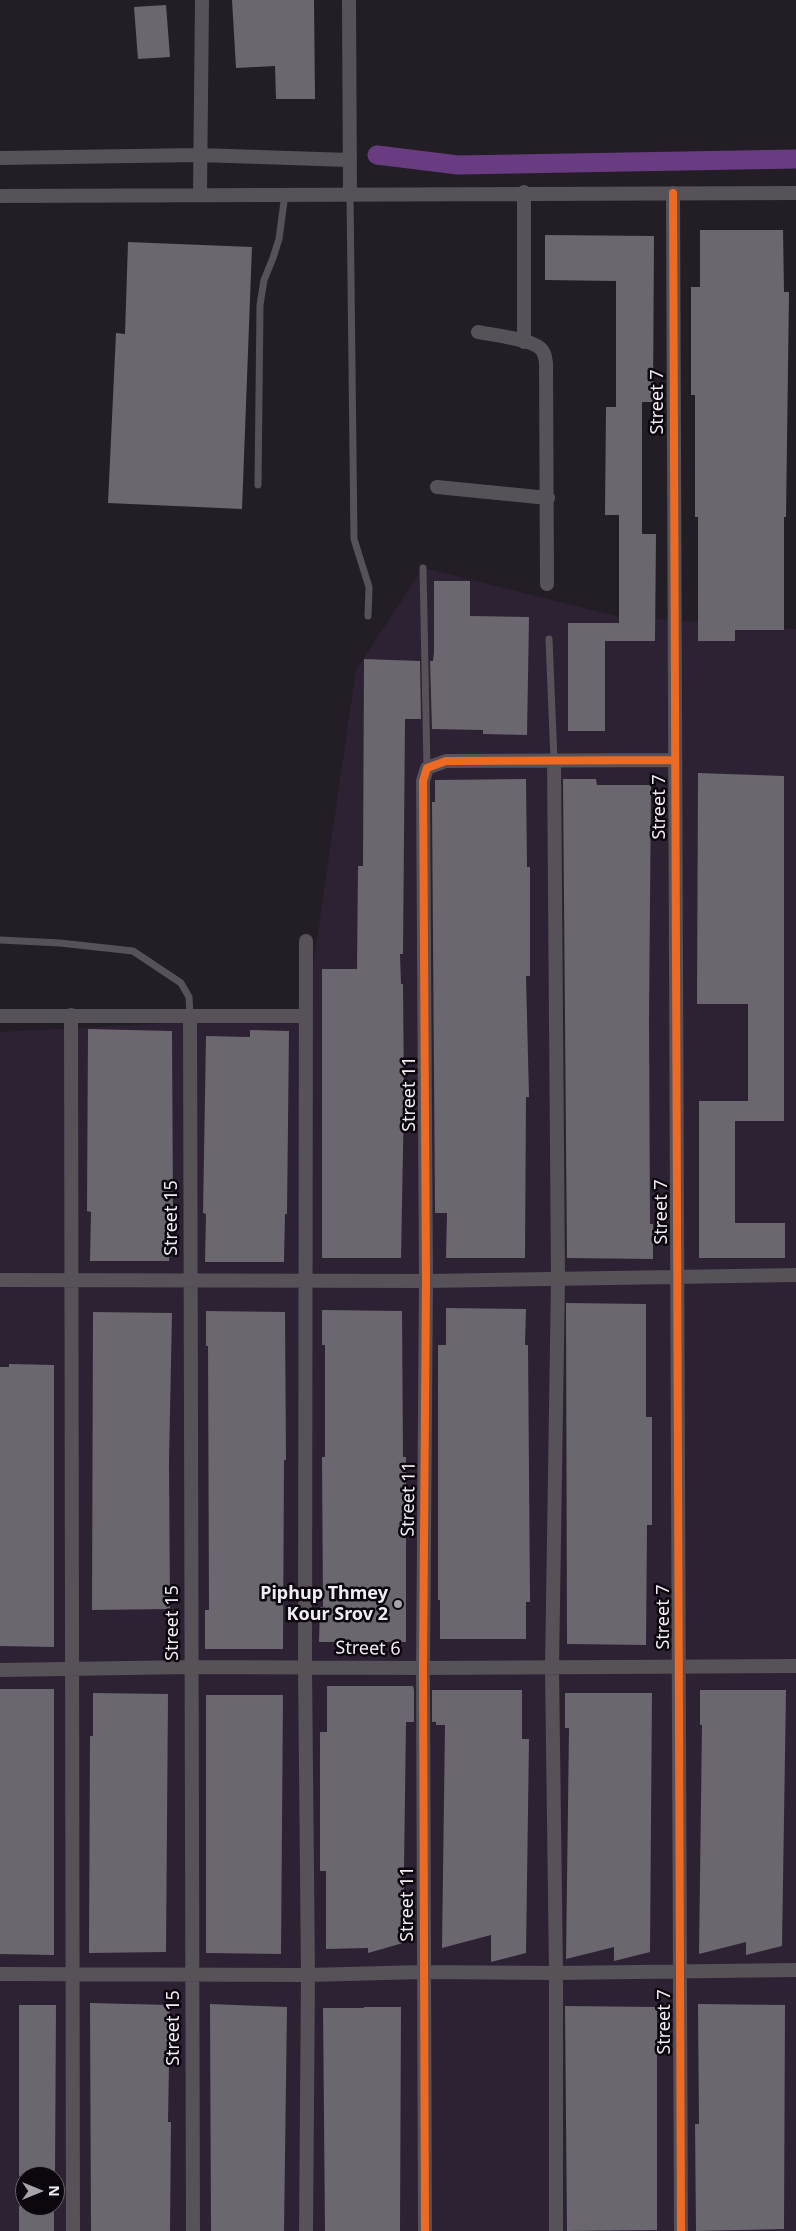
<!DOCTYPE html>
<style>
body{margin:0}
#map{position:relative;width:796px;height:2231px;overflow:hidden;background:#231e26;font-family:"Noto Sans",sans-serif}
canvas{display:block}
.north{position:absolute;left:15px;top:2166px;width:50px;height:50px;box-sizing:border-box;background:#0b070d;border:1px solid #67626a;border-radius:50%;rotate:90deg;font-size:14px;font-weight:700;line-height:20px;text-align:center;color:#f1ebf5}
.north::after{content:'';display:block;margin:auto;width:18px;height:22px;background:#a9a3ad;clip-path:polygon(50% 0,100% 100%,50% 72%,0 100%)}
</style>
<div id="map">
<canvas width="796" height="2231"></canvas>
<div class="north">N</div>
</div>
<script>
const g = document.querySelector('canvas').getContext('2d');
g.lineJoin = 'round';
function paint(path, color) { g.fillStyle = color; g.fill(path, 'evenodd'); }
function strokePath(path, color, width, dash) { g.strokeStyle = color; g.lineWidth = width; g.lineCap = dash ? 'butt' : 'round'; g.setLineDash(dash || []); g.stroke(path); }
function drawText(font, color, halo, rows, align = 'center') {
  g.font = font + ' "Noto Sans",sans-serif'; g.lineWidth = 5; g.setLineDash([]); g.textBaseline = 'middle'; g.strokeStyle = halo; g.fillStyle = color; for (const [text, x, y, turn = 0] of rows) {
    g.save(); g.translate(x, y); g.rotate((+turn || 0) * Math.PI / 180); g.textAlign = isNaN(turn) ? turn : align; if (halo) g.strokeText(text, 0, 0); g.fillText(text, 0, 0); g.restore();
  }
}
paint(new Path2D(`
 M423,568L615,616L796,629V2231H0V1032L306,1016L356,670ZM25,2176H55V2206H25Z`), '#2d2134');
strokePath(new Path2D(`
 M377,155L458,165L796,159`), '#693c82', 19);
paint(new Path2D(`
 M232,0H314L315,99H276L275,66L236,68Z
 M166,5L170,57L138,59L134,7Z
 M700,230H783L784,292H789L786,517H784V630H735V641H698V517H695V395H691V287H700Z
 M545,235L654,236L653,402H642V534H656L655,641H605V731H568V623H619V515H605L606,407H616V281L545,280Z
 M128,242L252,247L242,509L108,503L116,333L125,334Z
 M434,581H470V616L529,617L527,735L483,734V730L432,729L430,661H433L434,652Z
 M364,659L420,661L421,719H405L403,954H400L401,984H403L404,1096L401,1258H322V969H357L358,866H363Z
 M698,773L784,776V1121H735V1223H785V1258H699V1101H748V1004H697Z
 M526,779L527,867H530V976H526L529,1097H526L525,1258H446L447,1213H435L432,802H435V780Z
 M563,779H596L597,785H651L649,1018L650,1224H653V1259L567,1258Z
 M88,1029L172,1031L173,1211H171L169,1261H90L91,1212L87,1211Z
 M250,1030L289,1031L287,1214H285L284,1262H205L206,1214L203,1213L206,1036L250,1037Z
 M566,1303L646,1304V1417H652V1525H647L646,1645L567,1644Z
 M446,1308L526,1309L525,1345H528L530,1602H526V1639H440V1600H438V1345H446Z
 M322,1310L402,1311L403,1457H406V1642H319L320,1607H323L322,1457H325V1345H322Z
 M206,1311L285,1312L286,1460H284L283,1649H205V1610H209L208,1346H206Z
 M93,1312L172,1313L169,1462L170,1609L92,1610Z
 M9,1364L54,1365V1647L0,1646V1367H9Z
 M327,1686H413L414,1690V1722H406L403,1943L368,1953V1948L326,1949V1871H320V1732H327Z
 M0,1689H54V1955L0,1954Z
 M432,1690H522V1739H529L526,1953L491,1962V1935L442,1948L445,1725H436V1722H432Z
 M700,1690H786L782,1946L746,1955V1942L699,1954L702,1725H700Z
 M93,1693L168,1694L166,1952L89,1953L90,1736H93Z
 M565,1693H652L650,1952L614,1961V1947L566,1959L569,1728H565Z
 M206,1695H283L281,1954L206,1953Z
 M90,2003L170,2005L168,2122H171L170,2231H91Z
 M210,2004L287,2007L284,2231H211Z
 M698,2004L785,2005L784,2229L696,2231L695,2124H699Z
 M19,2005H56L55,2176H19Z
 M565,2006L657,2007V2230L567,2231Z
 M364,2007H401L400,2231H325L323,2008H364Z
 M19,2206H54V2231H19Z`), '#6b676e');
strokePath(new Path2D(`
 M350,194L354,539L369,587L368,616
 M258,485L260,305L264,280L273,258L279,239L285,194
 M423,568L427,768
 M549,639L554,760
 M0,940L60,943L133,951L181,983L189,997L190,1016`), '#565258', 7);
strokePath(new Path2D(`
 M349,0L350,194
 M0,158L199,155L349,160
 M524,192V342
 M673,193L681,2231
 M200,195L202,0
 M0,196L796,193
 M478,332C493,335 530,339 540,348C545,352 545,357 546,363L547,584
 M437,487L548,498
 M554,760L558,1279L552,1668L556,1973V2231
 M306,941L305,1667L308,1975L306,2231
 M71,1015L73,2231
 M0,1016H306
 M190,1016L193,2231
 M0,1280L426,1281L796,1275
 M0,1670L191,1667L423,1668L796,1666
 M0,1974L308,1975L423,1972L556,1973L796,1970
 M425,2231L423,1668L426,1281L423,781L427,768L446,761L675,760`), '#565258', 14);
strokePath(new Path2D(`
 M673,193L681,2231
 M425,2231L423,1668L426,1281L423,781L427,768L446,761L675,760`), '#ed6a23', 8);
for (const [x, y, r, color] of [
 [398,1604,5,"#a9a3ad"]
]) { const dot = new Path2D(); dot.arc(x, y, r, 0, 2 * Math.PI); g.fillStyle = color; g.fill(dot); strokePath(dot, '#0b070d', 2); }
drawText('18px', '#f1ebf5', '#0b070d', [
 ["Street 7",658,402,-90],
 ["Street 7",660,807,-90],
 ["Street 11",410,1094,-90],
 ["Street 7",662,1212,-90],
 ["Street 15",172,1218,-90],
 ["Street 11",409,1499,-89],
 ["Street 7",664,1617,-90],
 ["Street 15",173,1623,-90],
 ["Street 6",368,1649,1],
 ["Street 11",408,1904,-90],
 ["Street 7",665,2022,-90],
 ["Street 15",174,2028,-90]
]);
drawText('bold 18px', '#f1ebf5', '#0b070d', [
 ["Piphup Thmey",388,1594],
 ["Kour Srov 2",388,1615]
], 'right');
</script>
